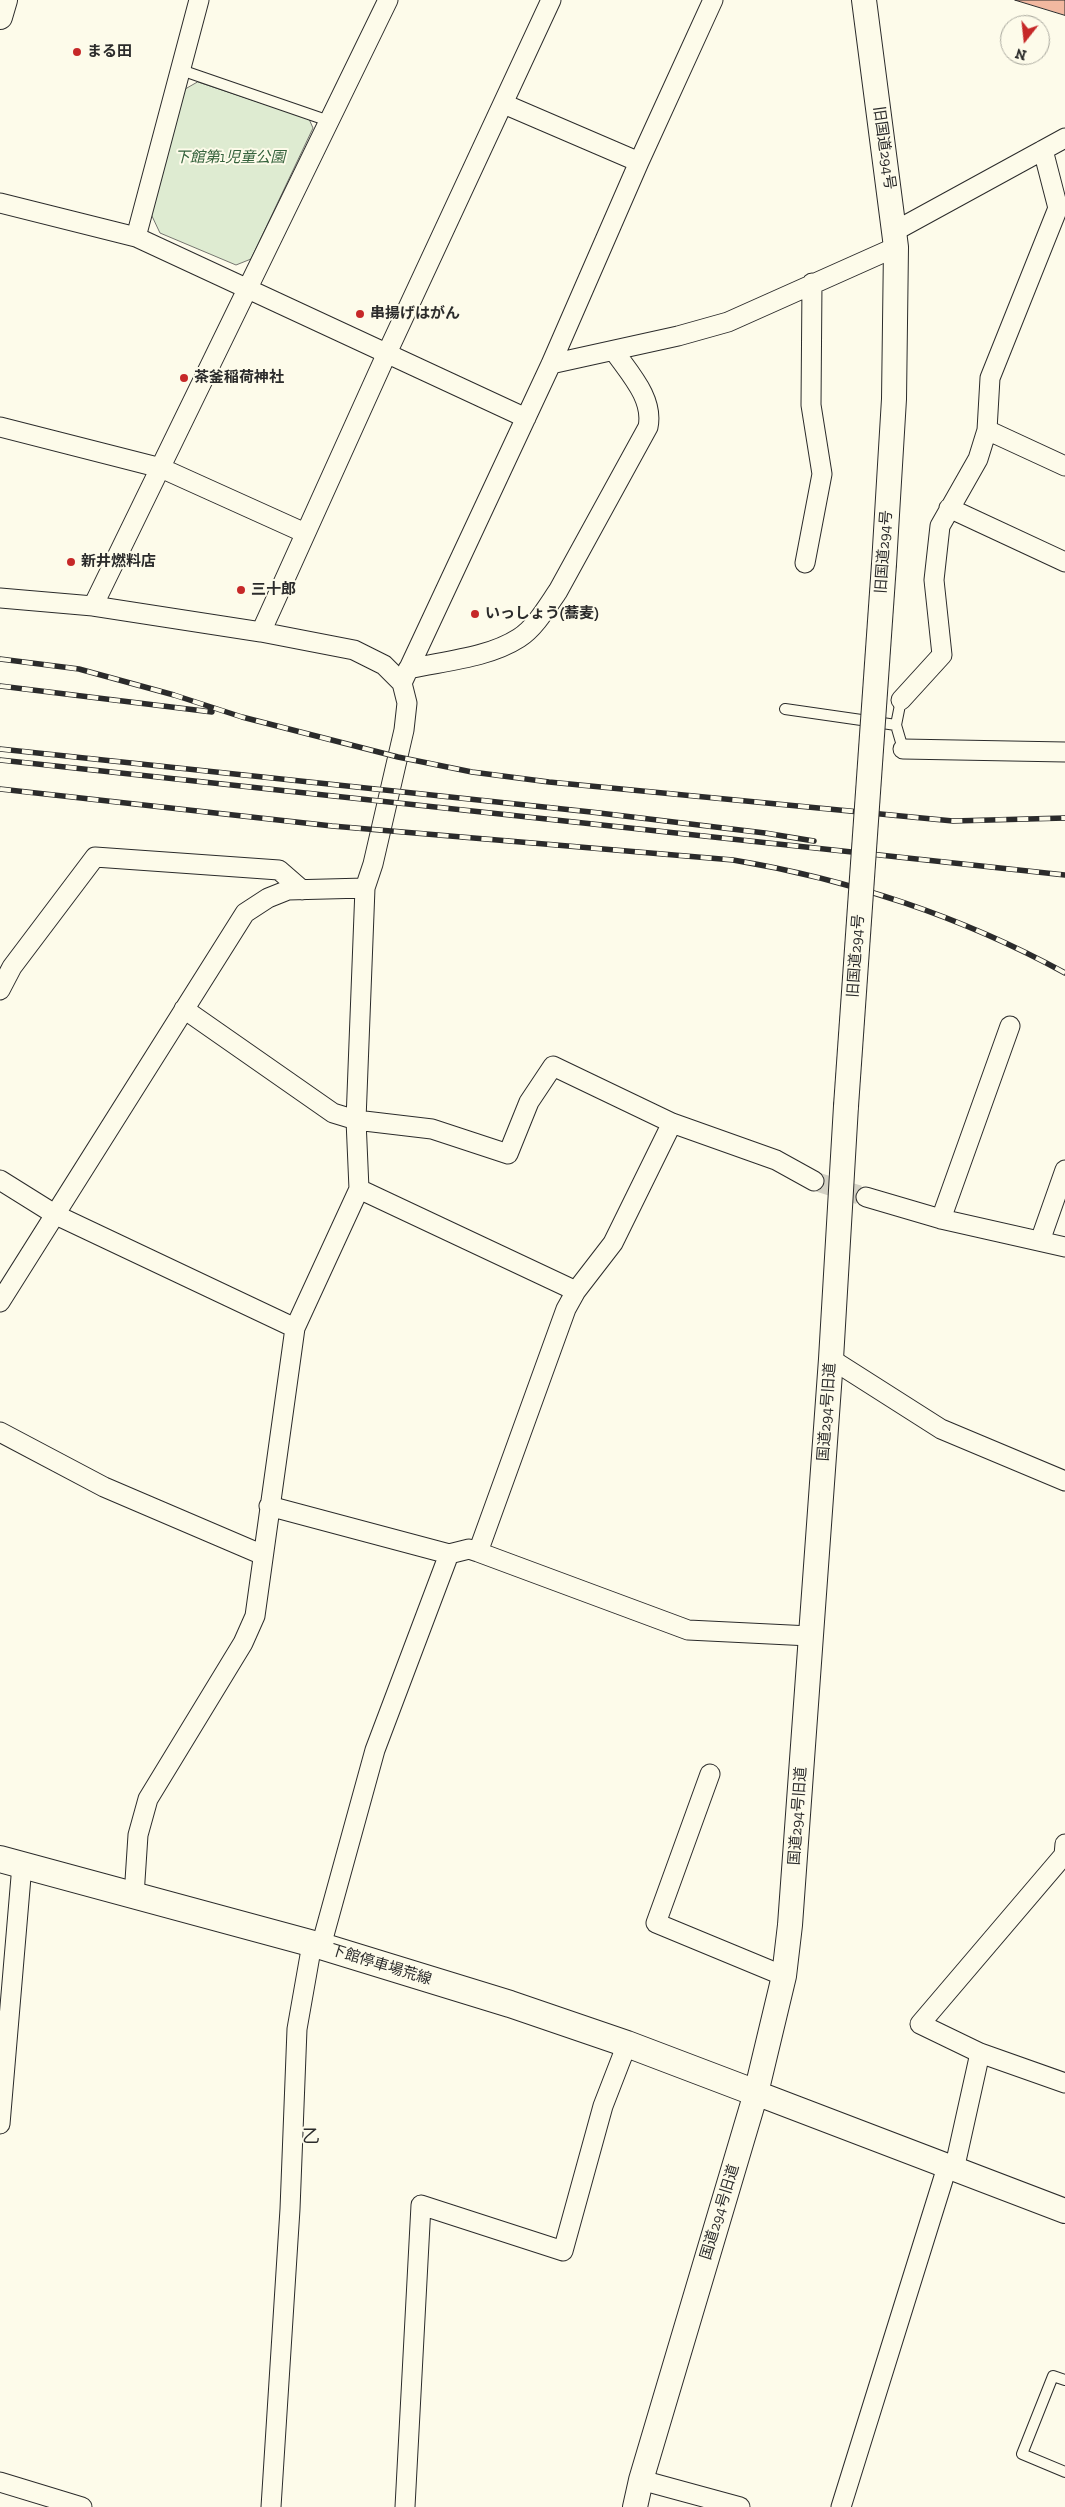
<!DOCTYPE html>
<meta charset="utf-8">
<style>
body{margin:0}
#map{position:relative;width:1065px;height:2507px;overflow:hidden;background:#fdfbea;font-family:"Zilla Slab",serif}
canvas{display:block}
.north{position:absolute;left:1000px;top:15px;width:50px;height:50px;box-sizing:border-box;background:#fdfbea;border:1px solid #a9a89e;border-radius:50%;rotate:196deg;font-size:14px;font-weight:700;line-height:20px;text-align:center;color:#2b2b2b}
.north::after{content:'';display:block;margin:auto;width:18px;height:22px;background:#c62828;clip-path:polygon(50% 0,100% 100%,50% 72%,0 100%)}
</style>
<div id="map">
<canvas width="1065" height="2507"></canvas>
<div class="north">N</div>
</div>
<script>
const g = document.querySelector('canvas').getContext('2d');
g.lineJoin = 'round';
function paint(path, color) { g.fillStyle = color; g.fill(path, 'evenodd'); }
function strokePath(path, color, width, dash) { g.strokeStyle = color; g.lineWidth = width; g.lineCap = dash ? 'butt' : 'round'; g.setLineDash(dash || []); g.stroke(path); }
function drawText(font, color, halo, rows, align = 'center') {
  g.font = font + ' "Zilla Slab","Noto Sans JP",serif'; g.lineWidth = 4; g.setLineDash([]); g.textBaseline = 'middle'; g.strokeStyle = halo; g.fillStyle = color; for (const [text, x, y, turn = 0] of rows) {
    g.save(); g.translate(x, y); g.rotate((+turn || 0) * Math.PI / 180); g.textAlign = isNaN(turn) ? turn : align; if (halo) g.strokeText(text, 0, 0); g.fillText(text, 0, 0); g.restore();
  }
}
const green = new Path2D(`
 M198,82L309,119L313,128L251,259L236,265L160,233L151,214L184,90Z`);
paint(green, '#deebd1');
strokePath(green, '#74746e', 1);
const building = new Path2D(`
 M1015,0H1065V15Z`);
paint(building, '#f2b8a0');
strokePath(building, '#2b2b2b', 1);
strokePath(new Path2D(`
 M814,1181L866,1197`), '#d3d1c4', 19, [19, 9]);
const service = new Path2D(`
 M181,70L329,121
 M901,700L896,725L903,749
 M785,709L896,725
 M1065,2380L1053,2376L1022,2454L1065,2472`);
const minor = new Path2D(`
 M504,104L639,162
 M0,203L136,237L526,418
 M895,231L1065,138
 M136,237L199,0
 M551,364L678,336L728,322L896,247
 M0,427L161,468L305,533
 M987,430L1065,466
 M949,508L1065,562
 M805,563L822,474L811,405L812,283
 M0,598L93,606L261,632L354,650L384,665L402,683
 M93,606L388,0
 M261,632L387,353L551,0
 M408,669C444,661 488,658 519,638C535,628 547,607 558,591L648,427C654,399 630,374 614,351
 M901,700L942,655L934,580L940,526L978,459L987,430L990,378L1058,208L1043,150
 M903,749L1065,752
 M0,990L12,967L95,857L279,870L302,890
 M184,1009L333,1113L356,1120L432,1129L508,1154L529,1102L553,1066L672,1123L776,1160L814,1181
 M0,1180L56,1215L295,1328
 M359,1189L576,1291
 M866,1197L941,1219L1065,1247
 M941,1219L1010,1026
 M1040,1241L1065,1170
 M0,1302L245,913L268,898L288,890L365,888
 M831,1359L941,1429L1065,1481
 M0,1432L104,1487L263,1555
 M269,1506L449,1554L469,1549L478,1552L688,1630L810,1636
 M478,1552L566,1309L576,1291L613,1243L672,1123
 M710,1774L656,1923L784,1976
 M1065,1844L1064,1855L920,2024L980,2053L1065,2083
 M134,1896L138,1835L148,1799L243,1643L255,1616L295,1328L359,1189L356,1120L365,888L373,864L404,730L407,703L402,683L551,364L639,162L713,0
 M321,1946L375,1750L449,1554
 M0,2124L22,1865
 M954,2170L980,2053
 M641,2480L740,2507
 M0,2482L82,2507
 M271,2507L290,2209L297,2029L312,1944
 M405,2507L421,2205L563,2251L603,2106L627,2044
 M841,2507L947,2167`);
const tertiary = new Path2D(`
 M864,0L896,247L894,399L884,564
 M0,17L5,0
 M756,2093L1065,2211
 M635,2507L641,2480L756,2093L784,1976L790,1925L831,1359L846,1106`);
const secondary = new Path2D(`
 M0,1859L321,1946L510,2004L627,2044L756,2093`);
strokePath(service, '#2b2b2b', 12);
strokePath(minor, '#2b2b2b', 21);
strokePath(tertiary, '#2b2b2b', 26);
strokePath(secondary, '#2b2b2b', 28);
strokePath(service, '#fdfbea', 10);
strokePath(minor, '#fdfbea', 19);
strokePath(tertiary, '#fdfbea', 24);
strokePath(secondary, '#fdfbea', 26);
const rail = new Path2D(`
 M0,659L79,669L174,695L242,717L398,757L472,772L549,782L953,821L1065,818
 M0,686L212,712
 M0,749L591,812L765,833L814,841
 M0,760L1065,875
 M0,789L332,826L733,860C848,879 963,917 1065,973`);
strokePath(rail, '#2b2b2b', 5.5);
strokePath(rail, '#fdfbea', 4, [11]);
const tertiaryBridge = new Path2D(`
 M846,1106L884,564`);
strokePath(tertiaryBridge, '#2b2b2b', 26, []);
strokePath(tertiaryBridge, '#fdfbea', 24);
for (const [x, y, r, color] of [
 [77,52,5,"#c62828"],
 [360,314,5,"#c62828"],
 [184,378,5,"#c62828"],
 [71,562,5,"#c62828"],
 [241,590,5,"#c62828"],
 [475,614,5,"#c62828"]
]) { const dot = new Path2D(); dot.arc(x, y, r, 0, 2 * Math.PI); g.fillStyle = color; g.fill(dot); strokePath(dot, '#fdfbea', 2); }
drawText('bold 15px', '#2b2b2b', '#fdfbea', [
 ["まる田",87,52],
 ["串揚げはがん",370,314],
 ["茶釜稲荷神社",194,378],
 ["新井燃料店",81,562],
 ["三十郎",251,590],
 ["いっしょう(蕎麦)",485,614]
], 'left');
drawText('15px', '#2b2b2b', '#fdfbea', [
 ["旧国道294号",884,148,82],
 ["旧国道294号",884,552,-86],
 ["旧国道294号",856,956,-86],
 ["国道294号旧道",827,1412,-86],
 ["国道294号旧道",798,1816,-86],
 ["下館停車場荒線",381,1965,17],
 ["国道294号旧道",720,2212,-73]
]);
drawText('italic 15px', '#34623c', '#fdfbea', [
 ["下館第1児童公園",230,158]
]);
drawText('18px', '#2b2b2b', '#fdfbea', [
 ["乙",311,2137]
]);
</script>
